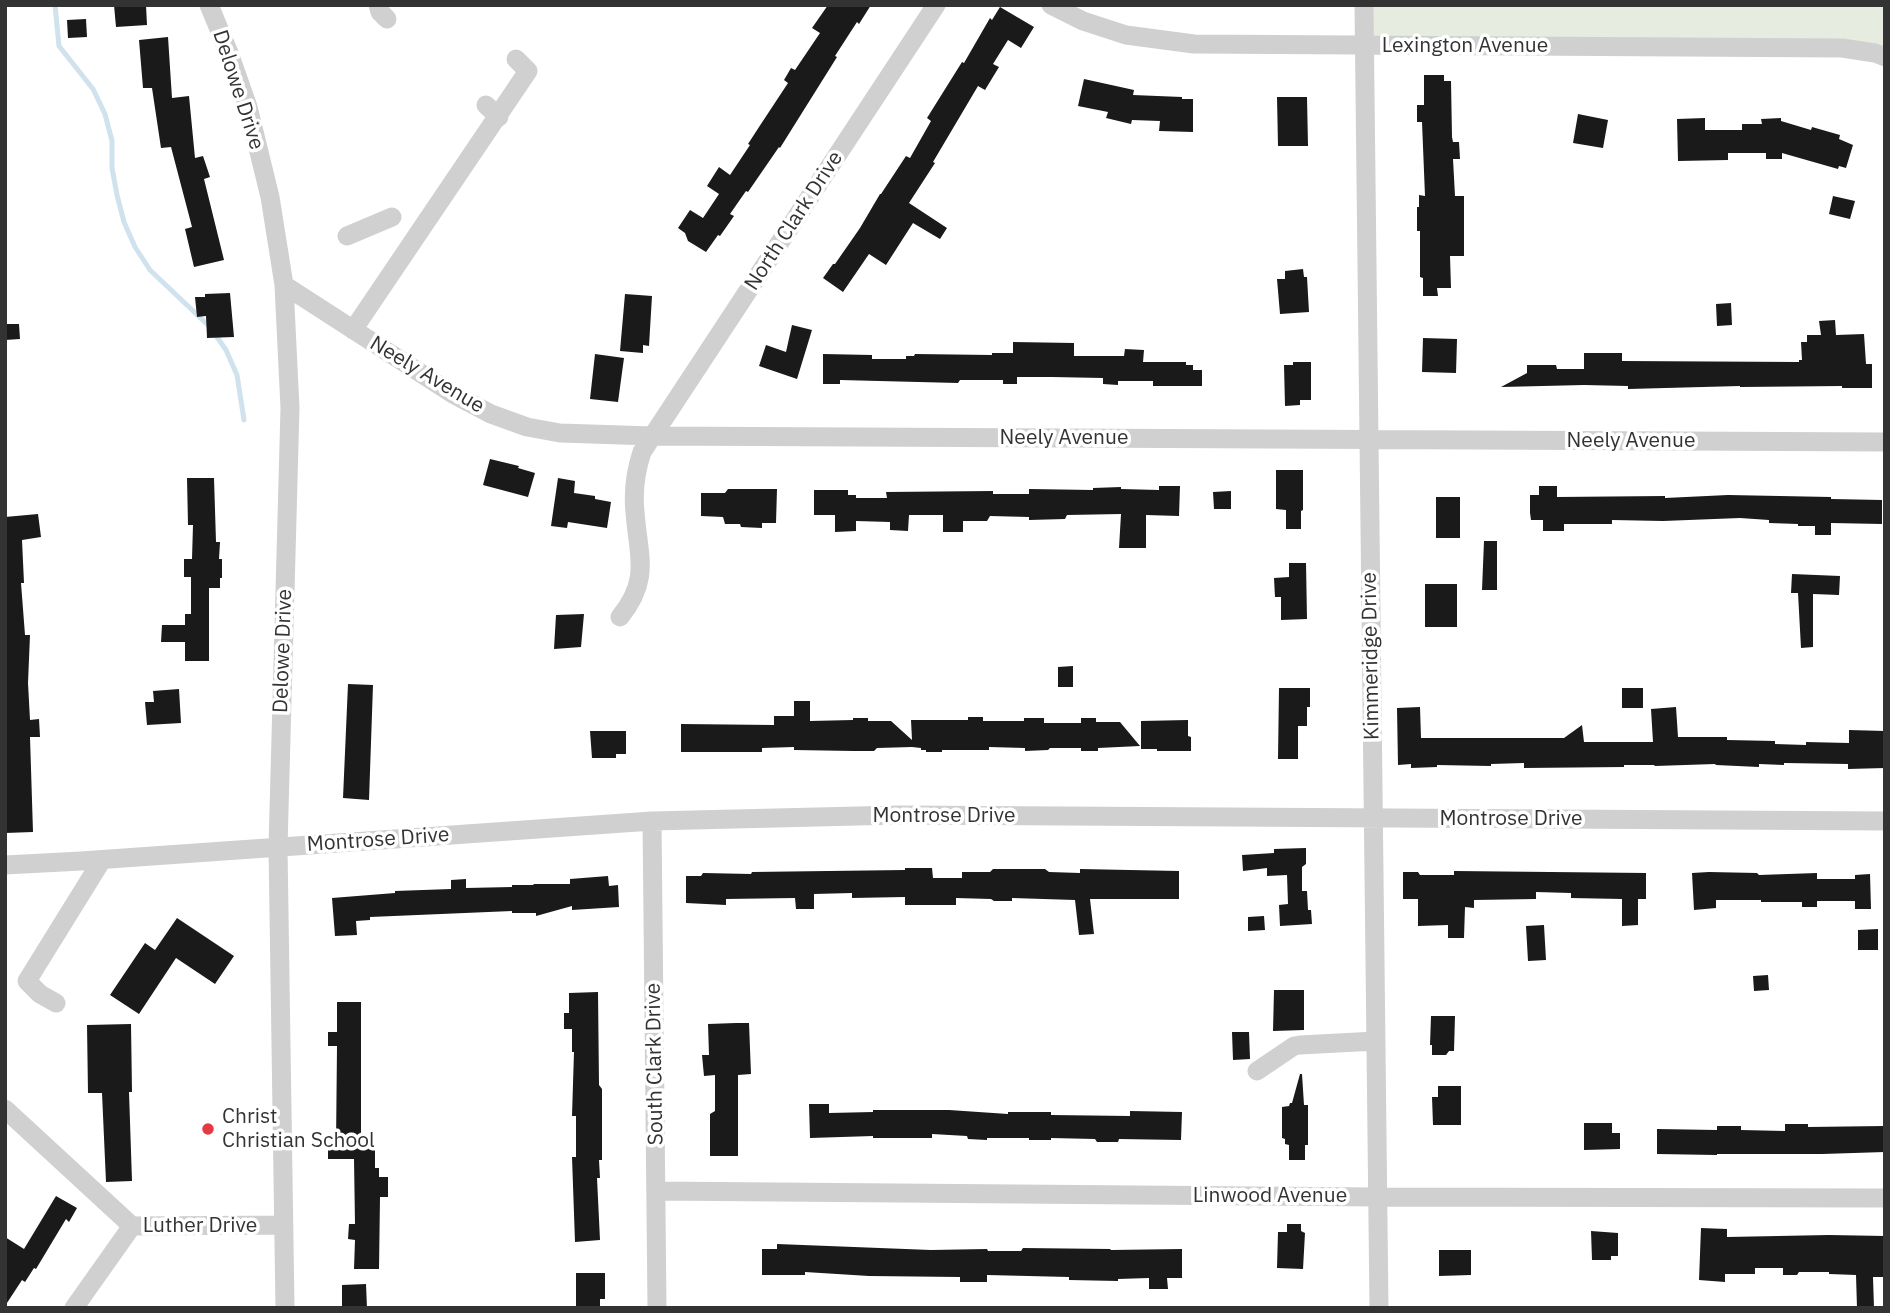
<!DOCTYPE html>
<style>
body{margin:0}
#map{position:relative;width:1890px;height:1313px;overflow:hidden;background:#fff;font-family:"IBM Plex Sans",sans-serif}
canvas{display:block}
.frame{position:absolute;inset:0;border:7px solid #333;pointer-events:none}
</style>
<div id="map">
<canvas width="1890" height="1313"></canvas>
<div class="frame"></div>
</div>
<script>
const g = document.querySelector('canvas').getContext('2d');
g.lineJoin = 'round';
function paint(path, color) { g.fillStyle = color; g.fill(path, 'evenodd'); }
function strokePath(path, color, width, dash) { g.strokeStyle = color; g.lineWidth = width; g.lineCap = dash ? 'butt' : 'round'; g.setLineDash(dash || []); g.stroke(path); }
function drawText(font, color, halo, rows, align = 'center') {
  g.font = font + ' "IBM Plex Sans",sans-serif'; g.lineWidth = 7; g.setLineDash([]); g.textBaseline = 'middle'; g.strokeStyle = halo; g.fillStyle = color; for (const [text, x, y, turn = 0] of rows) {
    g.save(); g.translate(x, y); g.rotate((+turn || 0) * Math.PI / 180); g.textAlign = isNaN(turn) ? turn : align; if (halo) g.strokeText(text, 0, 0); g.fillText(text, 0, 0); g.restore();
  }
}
paint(new Path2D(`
 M1368,5H1885V52L1368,47Z`), '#e6ecdf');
strokePath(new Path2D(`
 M55,5L59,46L93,89L105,114L112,141V168L117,195L124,222L135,247L150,270L210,327L226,350L237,375L244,420`), '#cfe2ee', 5);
paint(new Path2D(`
 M114,5H146L147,25L116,27Z
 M828,5H871L859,24L857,22L835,56L837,57L780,148L779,147L748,192L746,191L730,214L734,216L720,236L718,235L706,252L688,241L685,233L678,228L690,210L703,218L719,194L707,186L719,167L730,175L750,145L748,144L759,127L788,83L784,80L791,68L795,70L820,33L812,28Z
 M1000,7L1034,27L1021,48L1008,40L993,64L999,67L985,90L978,86L933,162L935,163L909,203L947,228L940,239L913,223L886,265L869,254L843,292L823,278L833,264H835L860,228L880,194H881L906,156L910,158L931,121L927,118L962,62L964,63L990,18L992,20Z
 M86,19L87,37L68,38L67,20Z
 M168,37L172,98L189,96L195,158L203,156L210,177L204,179L224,260L194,267L185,229L192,227L171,147L161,148L152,88H143L139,40Z
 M1424,75H1444V81H1451L1452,137L1453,142H1459L1460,159H1453L1455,196H1464V256H1450L1451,288H1437L1438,296H1423V278L1420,277V231H1417V207H1419V195L1425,196L1422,122H1417V105H1424Z
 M1084,79L1134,90L1133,95L1182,97V99H1193V132L1159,131L1160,121L1132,120L1131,124L1106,118L1108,112L1078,106Z
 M1277,97H1307L1308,146H1278Z
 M1578,114L1608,120L1603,148L1573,143Z
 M1705,118V130H1742V124H1762L1761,119L1781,118V121L1811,130L1812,127L1840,135L1839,139L1853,145L1846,168L1839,166L1838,169L1782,153V159H1766V153H1728V160L1678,161L1677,119Z
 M1833,196L1855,201L1850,219L1829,214Z
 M1303,269L1304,277H1307L1309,312L1280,314L1277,279H1285V271Z
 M230,293L234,337L207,338L206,316L197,317L195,297H205V294Z
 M625,294L652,296L649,346L643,345V353L620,351Z
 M1731,303L1732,325L1717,326L1716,304Z
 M1835,320L1836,335L1864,334L1866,364H1872V388H1842V386L1740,387V386L1628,389V386L1584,385L1501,387L1527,373V365H1556L1557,369H1584V353H1622V361L1799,362V360H1802L1801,342H1807V335H1821L1819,321Z
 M5,324H19L20,339L5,340Z
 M792,325L812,330L797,379L759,366L766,345L786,352Z
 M1423,338L1457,339L1456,373L1422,372Z
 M1013,342L1074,343V356H1124L1125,349L1144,350L1143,362H1186V365H1193V370H1202V386H1153V381H1118V385L1103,384V378L1052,377H1017V384H1003V380H960L958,383L840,380V384H823V354L872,355V359H906V356H914L915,354L992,355V353H1013Z
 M595,354L624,358L618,402L590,399Z
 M1293,362H1311V400H1300V405L1285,406L1284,365H1293Z
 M490,459L519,466L518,468L535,473L528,497L483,485Z
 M1276,470H1303V510L1301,511V529H1286V510L1276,509Z
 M187,478H214L216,542H220L219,559H222V578H220V588H209V661H185V642H161L162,625H185V614H191V577H184V559H192L193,525H188Z
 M558,478L575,481L574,493L595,496V499L611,502L607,528L568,522L567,528L551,526Z
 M1159,486H1180L1179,516L1146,515V548H1119L1121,514L1067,515L1065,519L1029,520V517L990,516L987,521H963V532H943V515H909L908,531L890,530V522L856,521V531L835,532V515H814V490H848V495H856V498H887L886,492L993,491V494H1029V489L1093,490V488L1121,487V489L1159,490Z
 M1539,486H1557V497L1665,496V498L1728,495L1831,497V499L1882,500V524L1831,523V535H1815V526H1798V524L1769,523V520L1740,518L1663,521L1612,520V524H1564V531H1543V520H1531L1530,513V495H1539Z
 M728,489H777L776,523H762V528L741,527L740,524H725L723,517L701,516V493H725Z
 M1231,491V509H1214L1213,492Z
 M1436,497H1460V538H1436Z
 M38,514L41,537L22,540L24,583H21L25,635H30L28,683L30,720L39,719L40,737H30L33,832L5,833V517Z
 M1484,541H1497V590H1482Z
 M1289,563H1306L1307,619L1281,620V597H1275L1274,578L1289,577Z
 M1792,574L1840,576L1839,595L1813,594V647L1801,648L1798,593H1791Z
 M1425,584H1457V627H1425Z
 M584,614L581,647L554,649L556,615Z
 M1073,666V687H1058V667Z
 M348,684L373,685L369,800L343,798Z
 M1279,688H1310V707H1307V726H1298V759H1278Z
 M1622,688H1643V708H1622Z
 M179,689L181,723L147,725L145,702H154L153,691Z
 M794,701H810V721L853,720V718H868V721H891L912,740L911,720H968V717H983V721H1024V718H1044V723H1081V718H1096V722H1120L1140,746L1098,748V751H1081V748H1050L1048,750L1025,751V748L989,747V750H942V752H926V750H921V748L912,747L877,748L874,751H854L794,750V747L762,748V752H681V724L774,725V716H794Z
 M1420,707L1421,738H1564L1582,725L1584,742H1653L1651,709L1676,707L1678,737H1727V740L1775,741V744L1806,745V742L1849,743V730L1885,731V768L1848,769V764L1784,763V765L1759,764V767L1716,765L1715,764L1655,766L1654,765H1624V767L1524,768V763L1491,764V766L1437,765V767L1411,768V764L1398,765L1397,708Z
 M1188,720V736L1191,737V751H1157V749H1141V721Z
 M590,731H626V754H616V758H592Z
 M1306,848V864L1302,867V891H1307L1308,910H1311L1312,924L1280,926L1279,905L1288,904L1287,875L1267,876V868L1243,871L1242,855L1274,853V849Z
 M905,868H932L933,878H962V872H990L993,869H1045L1049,872L1080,873V869L1179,871V899H1090L1094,934L1079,935L1075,900L1012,898V901H994L991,899L956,898V905H905V897L852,898V893L814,894V909H796L795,898L726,899V905L686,903V876H701L703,873L751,874L752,872L905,870Z
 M1454,871L1646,873V899H1638V925L1622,926V899L1571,898V893L1536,892V899L1474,900V908L1465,907L1464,938H1448V925L1418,926V899H1403V872H1418L1420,875H1454Z
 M1709,872L1757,873L1759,875L1817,873V879H1855V875L1870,874L1871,909H1855V901H1817V907H1802V902H1761V900H1716V908L1694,910L1692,873Z
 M608,876L609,886L618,885L619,907L572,910V906L536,916V913H512V911L370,917V920L356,921L357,935L335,936L332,898L395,893V891L451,889V880L466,879V888L512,887V885H533L534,884H570V879Z
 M1264,916L1265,930L1248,931V917Z
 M177,918L234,956L215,984L176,958L139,1014L110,995L145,943L155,950Z
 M1544,925L1546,960L1528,961L1526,926Z
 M1878,929V950H1858V930Z
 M1768,975L1769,990L1754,991L1753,976Z
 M1274,990H1304V1030L1273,1031Z
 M598,992L599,1085L602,1089V1160H599L600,1178H597L600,1240L575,1242L572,1157H576V1116H572L574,1052H572V1029H564V1013H569V993Z
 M337,1002H361V1137H375V1168H379V1177H388V1197H380L379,1269H354L355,1240L348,1239L349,1224H355L354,1159H328V1145H336L337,1046H328V1032H337Z
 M1431,1016H1455L1454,1051H1449L1446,1055H1432V1045H1430Z
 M736,1023H749L751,1074L738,1075V1156H710V1114L715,1111V1075L704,1076L702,1055H709L708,1024Z
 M131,1024L132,1092H129L132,1181L106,1182L102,1093H88L87,1025Z
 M1232,1032H1249L1250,1059L1233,1060Z
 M1300,1074H1302L1304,1105H1308V1145H1305V1160H1289V1145L1285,1144V1139L1282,1138V1107L1289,1106L1290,1103H1292Z
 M1438,1086H1461V1125H1433L1432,1097H1438Z
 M809,1104H829V1113L873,1112V1110H949L1008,1114V1112H1051V1115L1130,1116V1111L1182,1112L1181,1140L1119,1139L1118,1142H1097L1095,1139L1051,1138V1140H1029V1138H987V1140L968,1139L967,1136L932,1134V1138H873V1136L810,1138Z
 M1584,1123H1612V1133H1620V1149L1584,1150Z
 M1785,1124H1808V1127L1885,1126V1152L1822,1154H1717V1155L1657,1154V1129L1717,1130V1126H1741V1130L1785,1131Z
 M56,1196L77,1208L69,1222L66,1219L36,1269L34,1268L25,1282L22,1280L5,1306V1237L24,1249Z
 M1287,1224H1301V1231L1305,1233L1303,1269L1277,1268L1278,1232H1287Z
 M1701,1228L1727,1229V1237L1829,1235L1885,1236V1277H1873L1874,1308H1857L1856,1275L1829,1274V1272H1799L1797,1275H1783V1268H1755V1274H1725V1282L1699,1280Z
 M1591,1231L1618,1233V1256H1611V1260H1592Z
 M777,1244L931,1250L987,1249L988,1251H1021L1023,1248L1110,1249L1111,1250L1182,1249V1278H1167L1168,1289H1149V1278L1118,1279V1281L1069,1280V1277L987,1275V1282H960V1277L869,1276L805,1272V1275H762V1249H777Z
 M1439,1250H1471V1275L1439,1276Z
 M576,1273H605V1299H600V1308H576Z
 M366,1284L367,1308H342V1285Z`), '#1a1a1a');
strokePath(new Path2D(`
 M209,5L229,53L248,107L270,197L284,285L290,408L278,847L285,1308
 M378,5L380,12L387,19
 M1051,5L1083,21L1126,35L1194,44L1842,48L1875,53L1885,57
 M1364,5L1379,1308
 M486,105L499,117
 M347,236L392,217
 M284,285L453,394L491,414L527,427L560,433L652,436L1885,442
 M353,330L528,71L516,59
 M620,617C651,579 638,555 635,512C633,492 636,470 642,452L936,5
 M652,821L657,1308
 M5,865L81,861L652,821L899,815L1885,821
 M56,1003L40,994L27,981L102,860
 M1257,1071L1294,1046L1300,1045L1376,1041
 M5,1109L132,1226
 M656,1191L1378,1197L1885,1198
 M74,1308L132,1226L284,1225`), '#d0d0d0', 19);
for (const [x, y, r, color] of [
 [208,1129,7,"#e63946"]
]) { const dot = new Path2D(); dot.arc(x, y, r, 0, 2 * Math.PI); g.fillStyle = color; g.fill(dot); strokePath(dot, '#fff', 2.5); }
drawText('21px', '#333', '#fff', [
 ["Lexington Avenue",1465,46],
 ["Delowe Drive",238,90,72],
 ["North Clark Drive",794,221,-57],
 ["Neely Avenue",427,375,31],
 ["Neely Avenue",1064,438],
 ["Neely Avenue",1631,441],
 ["Delowe Drive",283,651,-88],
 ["Kimmeridge Drive",1371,656,-91],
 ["Montrose Drive",944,816],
 ["Montrose Drive",1511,819],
 ["Montrose Drive",378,840,-4],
 ["South Clark Drive",655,1064,-91],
 ["Linwood Avenue",1270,1196],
 ["Luther Drive",200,1226]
]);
drawText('21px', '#333', '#fff', [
 ["Christ",222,1117],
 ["Christian School",222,1141]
], 'left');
</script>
